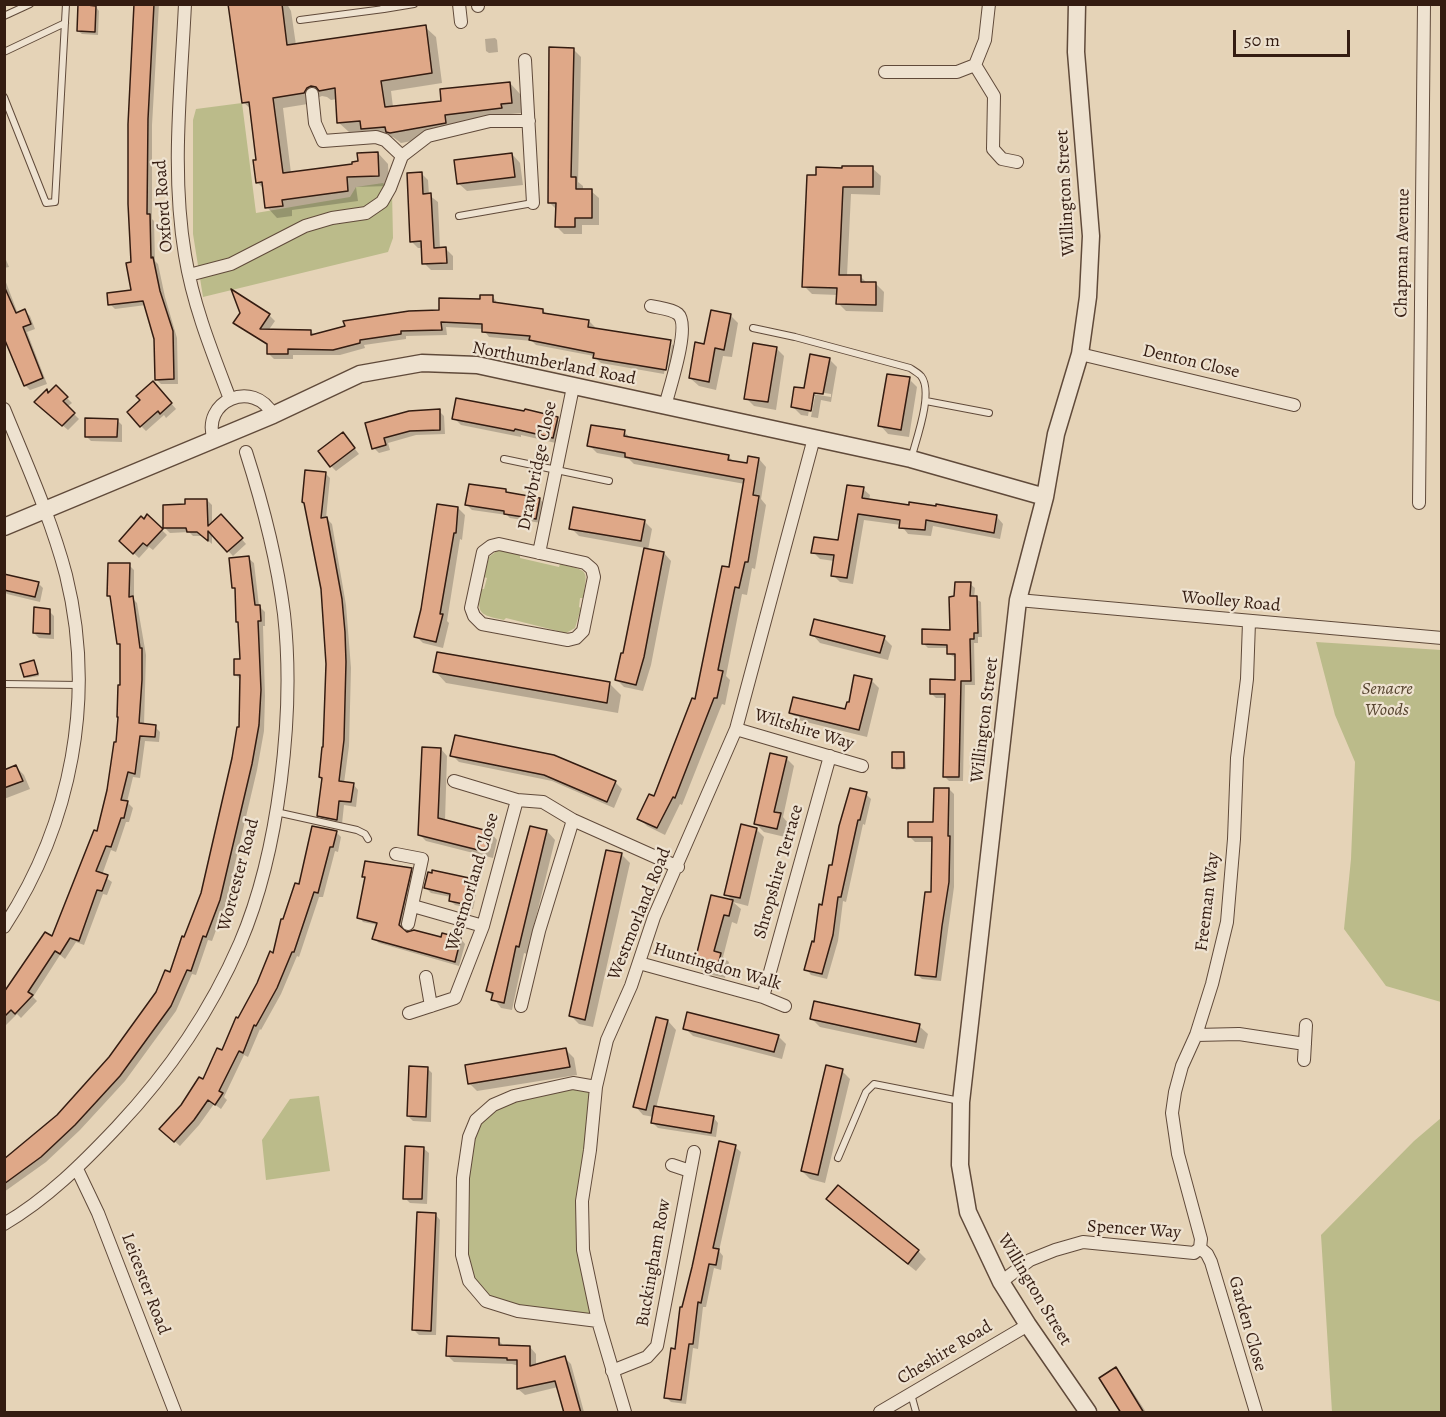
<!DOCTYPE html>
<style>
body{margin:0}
#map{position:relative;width:1446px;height:1417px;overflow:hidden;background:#e5d3b7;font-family:Alegreya,serif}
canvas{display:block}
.frame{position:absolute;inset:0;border:6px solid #341c11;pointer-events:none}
.scale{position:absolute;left:1233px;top:30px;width:117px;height:27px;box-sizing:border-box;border:3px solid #341c11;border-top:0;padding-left:8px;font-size:18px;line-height:21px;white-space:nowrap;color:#341c11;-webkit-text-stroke:4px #eee2d0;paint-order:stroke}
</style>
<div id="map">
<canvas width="1446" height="1417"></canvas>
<div class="frame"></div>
<div class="scale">50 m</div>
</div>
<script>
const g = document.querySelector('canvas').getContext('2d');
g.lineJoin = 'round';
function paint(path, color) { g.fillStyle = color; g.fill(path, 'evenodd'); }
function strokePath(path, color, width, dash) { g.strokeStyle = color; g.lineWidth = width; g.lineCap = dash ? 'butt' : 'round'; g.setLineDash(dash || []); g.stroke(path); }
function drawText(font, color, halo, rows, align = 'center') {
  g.font = font + ' Alegreya,serif'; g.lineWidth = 4.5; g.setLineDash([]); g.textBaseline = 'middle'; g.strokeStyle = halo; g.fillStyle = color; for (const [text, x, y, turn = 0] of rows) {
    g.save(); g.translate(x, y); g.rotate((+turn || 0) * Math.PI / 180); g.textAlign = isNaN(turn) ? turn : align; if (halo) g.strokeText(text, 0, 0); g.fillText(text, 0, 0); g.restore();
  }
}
paint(new Path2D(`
 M242,103L256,213L350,197L356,187L383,183L392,192L393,238L388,252L203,297L193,234V120L196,109Z
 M498,550L520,555V558L559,567L560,564C589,571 588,569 583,598H580L579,607L581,608L575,628L566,633L506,618L504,620C480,615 476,614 481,589H484L487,578L484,577L489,557Z
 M1316,642L1441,650V1002L1386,986L1344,929L1351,859L1355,762L1335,715Z
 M573,1083L596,1087L582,1201L598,1321L486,1301L469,1281L463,1178L469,1137L493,1105Z
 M319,1096L330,1171L266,1180L262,1140L290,1099Z
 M1441,1118V1412H1332L1321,1235L1414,1141Z`), '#bbbb8a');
paint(new Path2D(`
 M79,4H94L99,11L98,35L82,34L78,31Z
 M135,4H159L152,125V219L154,221L155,261L158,264L165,297L177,338L178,384H161L156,379V339L146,305L115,309L110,304L133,291Z
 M229,4H287L291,11L296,45L425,27L436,37L442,83L391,91L393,107L443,102L510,83L520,94L522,113L511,114V118L455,133L401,143L393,137L373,139L366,132H349L338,122L337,99L331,100L327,97L322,96L317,98L314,103L283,108L291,173L354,165L378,153L388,164L389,186L356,187L358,201L292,210V216L277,218L267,207L264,189L257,182L258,161L252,110L243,102Z
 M495,38L497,40L498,52L489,53L486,51L485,39Z
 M573,49L581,57L578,182L583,186V190L591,191L599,198V225H582V234H564L557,227V210L550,203Z
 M512,154L520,163L523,185L467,191L458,183Z
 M872,168L881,176L880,195L851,194L847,276L861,277L867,283L876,284L884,292L883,312L846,311L838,303V295L812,294L804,286L809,176Z
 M421,173L428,180L429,195L438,202L440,249H446L453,256V270H431L424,263L423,248H418L411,241Z
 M4,255L9,267L4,268Z
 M4,277L18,314L25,311L30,316L35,329L27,332L47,384L30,390L25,385L4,333Z
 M493,297L498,304L543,310L547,315L589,321L595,327L594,330L670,342L676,348L671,375L667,374L672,344H669L664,374L601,363L594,356L536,345L532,341L489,337L483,329L446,327L447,335L406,336V339L364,345L365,348L340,355H293V359H274L268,353V346L235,323L269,315L275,321L268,331H311L315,336L441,311Z
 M730,315L738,323L732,357L723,356L716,390L699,386L690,378L706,346Z
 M776,348L784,356L776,410L754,406L746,398Z
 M829,359L837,367L831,402L821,400L818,418L811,417L815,396H811L808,416L801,415L793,407ZM812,391L831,394V397L812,394Z
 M909,379L917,387L909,437L888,434L880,425Z
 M56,387L72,403L67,407L79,419L68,430L41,407L47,391L50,394Z
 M158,388L176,409L166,418L164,415L146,431L141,426Z
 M439,411L444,416L445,434L416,435L388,443L390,450L379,453L374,448L367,424Z
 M454,418L557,419L564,426L560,444L521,435V437L461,425Z
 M117,420L122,425V442L91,441L86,436Z
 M624,432L631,438L728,456L734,462L748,465L759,459L766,467L761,499L766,505L755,569L752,568L747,595L742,594L726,676L730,680L725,705L722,704L682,805L680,804L665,835L647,826L639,818L654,798L696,701L730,569L745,484L634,464L629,459L597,453L589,445Z
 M343,434L359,454L336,471L331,466Z
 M325,473L330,478L326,518L332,524L346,605L351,668L349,746L344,783L353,784L358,790L356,807L344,805L342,824L323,820L318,815L323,780L320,777L328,664L323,588L306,505Z
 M863,489L870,495L869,500L997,517L1003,524L1000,539L933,526L931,536L908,534L901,525L864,520L853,584L840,582L833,575L834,561L820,559L813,552L839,542Z
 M506,491L509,494L539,499L545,504L541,523L510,518L507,515L472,510L467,505Z
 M207,500L212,505V524L221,516L246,544L233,556L212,534V544L203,536H193L189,532L170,533L165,528L187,506Z
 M458,508L465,515L462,540L460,539L447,621L449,623L443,648L423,643L416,636Z
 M147,516L167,535L153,550L149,547L139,558L126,546Z
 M644,521L652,529L648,550L664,553L671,561L651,665L643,691L624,687L616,679L624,655L645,548L579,536L571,528Z
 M248,558L254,563L259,606L265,612V626H263L265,696L264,731L257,770L225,906L212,941L208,940L196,975L192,974L176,1011L125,1081L80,1130L46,1162L4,1192V1161L58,1116L110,1058L171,974L185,939L203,893L241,729L240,679L235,674L241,661L236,591L234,588Z
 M129,565L134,570V600L137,603L146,655L144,725L155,727L160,732L159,742L145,741L140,778L133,777L127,802L133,808L129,822H126L116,852L111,850L102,875L112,882L107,895L103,894L84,945L76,942L65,959L60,955L33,997L37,1001L21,1018L17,1014L4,1027V994L52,939L98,833L117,744L122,687L121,646L119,644L112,598L109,595Z
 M4,580L38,583L43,588L40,602L7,594L4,591Z
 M970,584L975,588L974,598L981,602L982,637H978V643H974L975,685H965L963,781H949L945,777L946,698H936L931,693L957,681L956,658L949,654V648H928L923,643L951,631L956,598Z
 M49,611L54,616V639L39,638L34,633Z
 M812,634L884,638L892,646L888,660L820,643Z
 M34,662L39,676L27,678L25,676Z
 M435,671L610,684L621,695L618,713L446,683Z
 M871,680L879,688L867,737L798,720L791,713L846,711Z
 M441,749L447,756L445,821L491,833L497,840L493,858L426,841L419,834Z
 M903,753L905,756L906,769L896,770L894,767Z
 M452,755L615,782L622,789L614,808L552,781L459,762Z
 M786,758L794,766L783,817L788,823L785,837L764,832L755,823Z
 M16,767L24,775L30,789L4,799V772Z
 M949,789L954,794V887L941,981L922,979L917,974L933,894L934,842H915L910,837L935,823Z
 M866,794L871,799L865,825L863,824L846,902L843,901L838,941L827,979L811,975L806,969L816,944L833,867Z
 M756,829L764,837L748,906L733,902L741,909L737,924L732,922L723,957L729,962L725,978L704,973L696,964L712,896L733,901L726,894Z
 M547,831L555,840L527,954L524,953L512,1010L501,1008L488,991Z
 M336,832L341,837L338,852L335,851L323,897H319L299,957L297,956L281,994L261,1030L260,1029L248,1057L244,1055L224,1097L227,1100L221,1109L214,1104L199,1125L180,1146L161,1129L203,1082L223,1052L238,1020L275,955L284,921L300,886Z
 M622,855L630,863L593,1027L579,1024L571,1016Z
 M411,870L415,874L403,931L407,934L442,939H461L465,944L459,966L379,943L374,939L378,925L363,922L359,917L366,879L364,876Z
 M473,880L478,885L473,909L455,905L450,900L451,897L431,893L426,888Z
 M811,1018L919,1026L928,1034L924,1049L820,1027Z
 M668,1021L676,1030L656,1108L713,1117L718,1123L716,1137L658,1128L653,1123L654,1117L643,1115L635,1106Z
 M685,1028L778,1036L786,1044L782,1059L693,1036Z
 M566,1050L574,1058L577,1075L477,1091L469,1083Z
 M427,1068L432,1073L431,1122L413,1121L408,1116Z
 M842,1071L850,1079L825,1183L810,1179L802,1171Z
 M735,1147L741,1152L719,1251L723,1256L721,1270L714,1268L706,1307H703L698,1349L693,1348L686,1404L671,1402L666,1397L676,1350Z
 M423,1148L429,1153L427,1204L410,1203L405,1198Z
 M836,1207L918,1251L926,1259L916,1271Z
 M435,1214L440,1220L436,1335H419L414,1330Z
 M498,1340L504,1346L530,1347L536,1354V1366L565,1358L571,1364L584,1412H566L558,1387L525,1395L518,1389L519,1366L512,1364L454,1362L448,1356Z
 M1116,1369L1121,1374L1146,1412H1123Z`), '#0003');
const building = new Path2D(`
 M78,4L96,6L95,32L77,31Z
 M134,4H154L148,119L147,214H150L151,258L153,257L160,291L173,331L174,379L155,380L154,339L143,301L108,305L107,293L131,290L126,263L131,262L128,204V124Z
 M228,4H282L287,45L426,25L432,73L381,81L385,107L441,101L440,89L510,82L512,103L501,104L502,108L445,115L446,123L390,133L386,132L385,127L361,129L360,121L337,123L335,88L319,91L316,87L311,86L307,88L304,93L273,98L283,173L352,164V162L358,161L357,153L378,152L379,176L347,177L348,191L282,200L283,206L265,208L262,182L256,183L253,160H256L249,102L242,103Z
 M549,47L574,48L571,177H576V189H592V218H575V227H555L556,203H548Z
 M512,153L515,177L457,184L454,160Z
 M842,166H873V187H843L839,275H861V282H876V305L836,304L837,288L802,287L807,175H816V167L842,168Z
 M422,172L423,194L431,193L434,248L446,247L447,263L422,264L421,241L410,242L407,173Z
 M4,286L16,313L25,309L31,324L23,327L43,378L24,386L4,338Z
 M231,289L270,314L260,329L311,330V335L345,326L343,321L409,311L439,310V298L480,299V295H493V302L543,309V313L589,320L588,327L671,340L666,370L593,358L594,353L529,340L530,336L482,332V324L441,322L442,330L401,331V334L360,340V343L333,350L288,349V354H267V344L233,323L240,313Z
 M711,310L731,314L724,350L715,348L709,382L689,378L695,342L704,344Z
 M753,343L777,347L768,402L744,399Z
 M810,354L830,358L823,394L814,393L811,411L791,407L794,387L804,388Z
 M887,374L910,377L901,430L878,426Z
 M153,381L172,403L160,414L158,411L140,427L127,412L140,400L136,396Z
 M56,385L68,397L63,401L75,413L62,426L34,402L47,389L48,393Z
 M456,398L524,411L525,409L558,417L553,438L515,429L514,431L452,419Z
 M440,409V430L410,431L384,438L386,445L372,449L365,423L409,411Z
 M85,418L118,419L117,437H85Z
 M591,425L625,430L624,436L729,455L728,460L747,463L748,456L759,458L753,495L759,496L748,562H745L739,588L735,587L718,670L723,671L717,698H714L675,798L673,797L657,828L637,819L649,794L654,796L692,698L695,699L722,566L729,567L744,479L625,457V453L587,446Z
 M343,432L355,448L330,467L318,451Z
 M305,470L326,472L321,518L327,517L342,599L345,632L346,662L344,740L339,781L354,783L351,802L339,801L337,820L317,816L322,778L319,777L322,747H323L326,664L321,589L304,503L302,502Z
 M469,484L506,489V492L540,498L536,519L504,514V511L465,505Z
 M847,485L864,487L862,498L909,505V502L936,506V504L997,515L994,533L926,520L925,530L899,528L900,520L858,514L847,578L831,576L834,555L811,553L814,537L838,540Z
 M185,499H207L208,526L221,514L243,538L227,552L208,531V541L197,532H187L186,528H163V505L185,504Z
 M437,504L458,507L456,533H454L440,614H443L436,642L414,637L421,609Z
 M573,507L645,520L641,541L569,529Z
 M147,514L163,529L147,546L143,543L133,554L119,541L141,516L144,519Z
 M644,548L664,552L644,657L636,685L615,680L621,653H623Z
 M249,556L255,605H260L261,621H258L261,690L259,725L252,764L220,900L206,937L203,936L191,971L187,970L171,1006L120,1076L75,1125L41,1157L4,1184V1159L57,1115L109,1057L156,992L165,970L170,972L182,936L184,937L201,893L232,758L237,727H239L240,675H234V659H240L238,622H236L235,588H232L229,558Z
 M108,563H130L129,597L133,596L140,648H142V680L139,723L156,725L155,737L140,736L135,774L128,772L121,800L128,801L124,818H121L111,847L106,846L96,871L108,875L102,891L97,890L79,941L70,938L60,954L55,951L28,992L33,995L15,1014L11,1010L4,1017V992L45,932L52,936L94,830L97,831L107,790L114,742H116L118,717H117L118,685H120V644H117L110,596H107Z
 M4,574L39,582L35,597L4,590Z
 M955,582H971L970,596H977L978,633H974V639H970L971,681H961L959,777H943L945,694H930V679L955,680V654H947V645L922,644V629L950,630L949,597L954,596Z
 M34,607L50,609V634L33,633Z
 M814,619L885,636L880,653L810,635Z
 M437,652L610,682L607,703L433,672Z
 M34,660L38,674L24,677L20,664Z
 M854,675L872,679L859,730L789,713L793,697L845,709L847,702H849Z
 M455,735L554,755L616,781L607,802L544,775L450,756Z
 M422,747L441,748L438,818L492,832L486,852L418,835Z
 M892,752H904V768H892Z
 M770,753L787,757L774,812L781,813L777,829L754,824Z
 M16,765L23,781L4,788V770Z
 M850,788L867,792L860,820H858L841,897H838L833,935L822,974L804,970L812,941L814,942L819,904L822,905L829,865H832L839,826Z
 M934,788H949L948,836H950L949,882L942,926L936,977L915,975L925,892H931L932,837H908V822H933Z
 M741,824L757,828L740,898L724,895Z
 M312,826L337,831L333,847H330L318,893L314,892L294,952H292L277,988L256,1026L254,1025L243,1053L239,1051L219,1091L223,1093L215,1105L208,1100L194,1120L174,1142L159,1129L181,1105L199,1077L203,1079L217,1048L222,1050L236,1017L238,1018L257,983L270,951L273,953L281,919H283L295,883L299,884Z
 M530,826L547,830L519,947L516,946L504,1003L491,1000L493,993L486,991Z
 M606,850L622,853L585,1020L569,1016Z
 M365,861L412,868L399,925L407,932L414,930L441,937L442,933L461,938L455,962L372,939L377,923L357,918L365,877H362Z
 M432,870L474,879L468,905L449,901L450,894L424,888L428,872L432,873Z
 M711,895L733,900L729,916L724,915L714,951L721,953L717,970L694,965Z
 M814,1001L920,1024L916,1042L810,1019Z
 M687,1012L779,1035L774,1052L683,1029Z
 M656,1017L668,1020L646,1110L633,1107Z
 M566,1048L570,1067L468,1084L465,1065Z
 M826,1065L843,1069L818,1175L801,1171Z
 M409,1066L428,1067L426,1117L407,1116Z
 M654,1106L714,1116L711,1133L651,1123Z
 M719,1141L736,1145L713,1248L719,1249L716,1265L709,1264L701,1303L698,1302L693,1344H689L681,1400L664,1398L671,1348L675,1349L680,1307H682L692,1267Z
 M405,1146L424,1147L422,1199H403Z
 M838,1185L919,1250L908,1264L826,1199Z
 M417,1212L436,1213L431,1331L412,1330Z
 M447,1336L499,1338V1345L530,1346V1366L565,1356L581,1413H564L555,1381L517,1389V1360H507V1358L446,1356Z
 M1116,1367L1144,1413H1121L1099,1378Z`);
paint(building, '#dfa888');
strokePath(building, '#341c11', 1.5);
const service = new Path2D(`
 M383,4L384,9L414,4
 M4,16L30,4
 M300,20L384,9
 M4,52L65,23
 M4,97L46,203L55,202L66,4
 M459,216L533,203
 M753,328L795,337L910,368C913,370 918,373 921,376C934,392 916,440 911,459
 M926,401L989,413
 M504,459L609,481
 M4,684L79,685
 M276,812L357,830L365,834L368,839
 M838,1158L866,1092L874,1084L960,1101
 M911,1394L916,1412`);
const minor = new Path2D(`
 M185,4C181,88 171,172 185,255C193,305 212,352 230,399
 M459,4L461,22
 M478,4V6
 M989,4L985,40L975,65L994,96L993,149L1002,159L1017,162
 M525,60L533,203
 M885,72H957L975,65
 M312,94L315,123L323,141L376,137L385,140L402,156
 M189,275L231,264L305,226L332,218L366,213L382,202L390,188L402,156L428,136L490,121H529
 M651,306C659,308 672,309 678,314C691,325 669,390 665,406
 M1080,354L1294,405
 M4,409C26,463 51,518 66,575C96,696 72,823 4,927
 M214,440C200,401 254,378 273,415
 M1419,503L1424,4
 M499,544L585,563L592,569L594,577L583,631L576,638L568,640L482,624L474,616L471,608L483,552L491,546Z
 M539,553L573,387
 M1018,600L1442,638
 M736,729L862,766
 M454,781L517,800L543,802L573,820L678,867
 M396,854L422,859L408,924
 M413,906L483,926
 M639,963L763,997L785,1006
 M426,977L431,1006
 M763,997L830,756
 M521,1006L539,931L573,820
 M409,1013L455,998L483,926L517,800
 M1196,1035L1239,1034L1305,1044
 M1304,1060L1306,1025
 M596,1087L573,1083L514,1096L493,1105L476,1120L469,1137L463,1178L462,1255L469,1281L486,1301L518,1311L598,1321
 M672,1165L690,1171
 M77,1169L98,1213L175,1412
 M4,1224C47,1199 83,1163 117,1127C167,1074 211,1010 240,943C279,852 295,713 284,614C277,559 263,505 246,452
 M1200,1248L1201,1239L1178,1154L1172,1113L1175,1092L1182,1066L1196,1035L1212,984L1227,922L1234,839L1237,758L1247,679L1249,622
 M1200,1248L1207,1254L1211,1262L1256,1412
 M1001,1282L1030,1260L1055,1250L1083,1242L1194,1253L1200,1248
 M612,1371L647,1357L657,1346L694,1152
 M625,1412L598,1321L583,1250L582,1201L590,1150L596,1087L607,1040L631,986L654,917L736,729L814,438
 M880,1412L1028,1325`);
const tertiary = new Path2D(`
 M1077,4L1076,52L1091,236L1088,297L1080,354L1056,434L1045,497L1018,600L961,1102L960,1165L968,1212L1001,1282L1028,1325L1088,1412
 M4,527L273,415L360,374L422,363L477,365L911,459L1045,497`);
strokePath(service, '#604a3a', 8);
strokePath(minor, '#604a3a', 14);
strokePath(tertiary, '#604a3a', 19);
strokePath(service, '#eee2d0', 6);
strokePath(minor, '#eee2d0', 12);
strokePath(tertiary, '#eee2d0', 16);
drawText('18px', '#341c11', '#eee2d0', [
 ["Willington Street",1066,193,-93],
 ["Oxford Road",164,206,-94],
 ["Chapman Avenue",1403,253,-89],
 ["Denton Close",1191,362,13],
 ["Northumberland Road",554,364,11],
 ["Drawbridge Close",538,466,-78],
 ["Woolley Road",1231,602,5],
 ["Willington Street",985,720,-83],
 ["Wiltshire Way",804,730,17],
 ["Shropshire Terrace",779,872,-74],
 ["Worcester Road",239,875,-75],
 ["Westmorland Close",473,882,-73],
 ["Freeman Way",1208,902,-83],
 ["Westmorland Road",640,914,-68],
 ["Huntingdon Walk",717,967,16],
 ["Spencer Way",1134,1230,4],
 ["Buckingham Row",654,1263,-80],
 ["Leicester Road",145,1284,69],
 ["Willington Street",1034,1290,59],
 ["Garden Close",1247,1324,74],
 ["Cheshire Road",945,1353,-31]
]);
drawText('italic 18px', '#56442f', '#eee2d0', [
 ["Senacre",1387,690],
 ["Woods",1387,711]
]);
</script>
